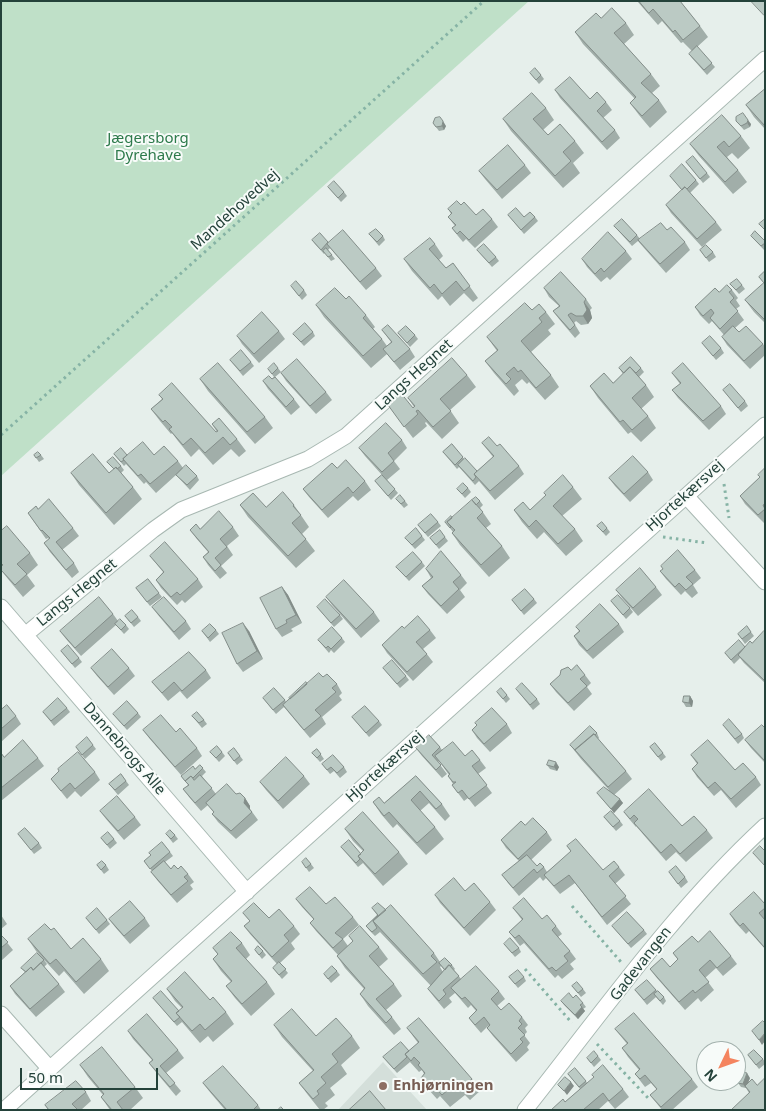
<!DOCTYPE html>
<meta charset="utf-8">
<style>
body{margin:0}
#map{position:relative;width:766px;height:1111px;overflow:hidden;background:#e6efeb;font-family:"Noto Sans",sans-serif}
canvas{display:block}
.frame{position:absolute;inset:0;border:2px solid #24423a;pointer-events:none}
.north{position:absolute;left:696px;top:1041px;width:50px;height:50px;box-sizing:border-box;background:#f7fbf9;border:1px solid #a3b1ad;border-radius:50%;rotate:228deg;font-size:14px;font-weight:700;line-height:20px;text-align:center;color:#24423a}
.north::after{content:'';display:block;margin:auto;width:18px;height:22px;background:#f4845f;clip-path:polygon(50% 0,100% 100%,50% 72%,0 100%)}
.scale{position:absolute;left:20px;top:1068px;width:138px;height:22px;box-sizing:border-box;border:2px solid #24423a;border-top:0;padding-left:6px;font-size:15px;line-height:18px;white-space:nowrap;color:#24423a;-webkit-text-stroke:4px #f7fbf9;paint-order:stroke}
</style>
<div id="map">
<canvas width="766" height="1111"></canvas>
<div class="frame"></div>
<div class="north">N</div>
<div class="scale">50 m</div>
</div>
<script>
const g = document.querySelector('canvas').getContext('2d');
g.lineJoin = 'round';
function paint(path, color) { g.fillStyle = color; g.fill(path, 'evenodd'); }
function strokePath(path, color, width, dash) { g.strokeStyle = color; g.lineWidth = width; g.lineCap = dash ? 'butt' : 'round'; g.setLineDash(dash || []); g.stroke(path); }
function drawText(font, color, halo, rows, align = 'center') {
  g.font = font + ' "Noto Sans",sans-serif'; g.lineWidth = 4; g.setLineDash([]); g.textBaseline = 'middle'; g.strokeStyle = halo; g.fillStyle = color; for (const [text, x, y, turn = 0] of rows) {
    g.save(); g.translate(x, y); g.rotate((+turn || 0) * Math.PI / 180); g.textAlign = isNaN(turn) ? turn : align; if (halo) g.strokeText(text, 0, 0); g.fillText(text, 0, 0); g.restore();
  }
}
paint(new Path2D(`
 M383,1062L427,1110H338Z`), '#d4dfda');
paint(new Path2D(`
 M1,1H529L1,476Z`), '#bfe0c8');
const minor = new Path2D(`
 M686,496L765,582
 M1,607L247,892
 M25,635L153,530L181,510L308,459L346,436L765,59
 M1,1014L50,1069
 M4,1110L765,425
 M525,1110C602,1013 674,910 765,826`);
strokePath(minor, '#a8b8b2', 17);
strokePath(new Path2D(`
 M1,435L484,1
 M724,484L729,518
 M663,537L707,543
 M572,906L621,962
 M525,969L572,1023
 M597,1044L650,1100`), '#86b3a5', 3, [2.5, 4]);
strokePath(minor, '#fff', 15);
paint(new Path2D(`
 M637,1H680L700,26L708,37L697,47L715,67L707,75L692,58L689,54L692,51L683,42L681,43L662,21L658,25Z
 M601,18L626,23L634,35L624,44L651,74L660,86L652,93L659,100L667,112L650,128L639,115L630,103L635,99L583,44L575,32Z
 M530,73L541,75L544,79L539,84Z
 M765,89V129L754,117L746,105Z
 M555,90L606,102L612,110L603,118L615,130L620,138L607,150L560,98Z
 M546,108L554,120L543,130L548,135L575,141L584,153L573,163L580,173L563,188L511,131L503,119Z
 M736,121L751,124L750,127L744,130Z
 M433,123L446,126L444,130L439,131Z
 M741,136L750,148L738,159L732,153L727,157L738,170L747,182L733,194L699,156L690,144Z
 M686,162L707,173L710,177L703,183Z
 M525,165L531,173L502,199L485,179L479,171Z
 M670,176L696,180L699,184L690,193L716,222L722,230L702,247L671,213L666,205L682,190Z
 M328,187L344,192L347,196L341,202Z
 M461,205L476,215L492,219L498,227L475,248L466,239L463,242L458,236L452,228L455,226L448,217L451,214L448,209Z
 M508,215L524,217H535L538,221L524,234Z
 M614,226L637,235L640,239L667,230L685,242L690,250L666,273L644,248L638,241L632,246Z
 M369,234L383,236L385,240L379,246Z
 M751,236L765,241V250H764Z
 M312,240L328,242L376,268L382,276L366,290L330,248L328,250L335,259L331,261L325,253L324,254L315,244Z
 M435,244L443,256L439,260L446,268L453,263L478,298L473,302L464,293L450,306L442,296L438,300L412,271L404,259Z
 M477,250L496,257L499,261L492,267Z
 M700,250L713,252L716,257L709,262Z
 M626,251L632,259L610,280L607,277L601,282L587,267L582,259Z
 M765,271V323L754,312L745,300L764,283L759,277Z
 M730,284L742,285L745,289L739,294Z
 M291,286L304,290L307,295L302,300Z
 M544,288L586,299L592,308L590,310L592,318L588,324L581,325L576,321L574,323L580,333L575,338L559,319L553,311L559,306L549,297Z
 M732,290L738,298L736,300L740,306L736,309L744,320L735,328L739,332L763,344L765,347V355L750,369L727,345L722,337L724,335L712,321L709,324L700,315L695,307L719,292Z
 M346,299L366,315L375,327L373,329L382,339L387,346L391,342L382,330L410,349L415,357L400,370L387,354L371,368L324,317L316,305Z
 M532,310L546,312L555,324L548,330L551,334L531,352L551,375L559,387L545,400L529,382L527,384L522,379L515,385L519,391L514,396L494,373L485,361L497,351L487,337Z
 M279,331L285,339L259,363L242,344L237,336Z
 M313,332L315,336L304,346L293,334Z
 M398,333L415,335L418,339L410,347Z
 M702,343L721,348L724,353L716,360Z
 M230,360L251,362L254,366L243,376Z
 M278,368L281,372L275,377L294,399L300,407L291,415L268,389L263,381L272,379L274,377L268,369Z
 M619,368H641L644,372L639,377L646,385L654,397L641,409L648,416L656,428L641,442L631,432L628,434L598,398L590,386L613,383L623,374Z
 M281,373L326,392L332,400L316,414L286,381Z
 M672,373L721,406L726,414L709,430L678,398L672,390L680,384Z
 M467,375L476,387L450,410L459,423L442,439L426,422L425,423L427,426L413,438L388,405L413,408L414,407L408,398Z
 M200,379L265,417L273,428L255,444L208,391Z
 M723,390L745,401L748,406L741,412Z
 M159,395L216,432H217L212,424L237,439L246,451L239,457L231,449L213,465L199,449L191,457L178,441L172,433L171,434L160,421L151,409L162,399Z
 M402,440L407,448L394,461L400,469L387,480L398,493L391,500L375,481L382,475L365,456L359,448Z
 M482,443L497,446L519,466L524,474L495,500L479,481L475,485L459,467L457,469L443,452L452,444L464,459L477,471L493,457Z
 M114,454L127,455H154L178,461L183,468L197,476L199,480L190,490L176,475L156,493L146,482L144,484L126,464L124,466Z
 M34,455H41L44,459L39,462Z
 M107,462L121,466L124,470L121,473L133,487L142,499L114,525L79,485L71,473H109L114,469Z
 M337,468L365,481L371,490L358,501L353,496L328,518L309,497L303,489Z
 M765,468V522L764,523L745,504L740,496L760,477Z
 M648,472L653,480L630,502L615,486L609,478Z
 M573,487L582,499L562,516L575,529L583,541L566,556L544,532L537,539L522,522L514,510H530Z
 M468,488L471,492L465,498L457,489Z
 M396,499L405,501L408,505L404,508Z
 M480,501L483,505L480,508L491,524L486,528L502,546L510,558L489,577L460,545L452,533L453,532L445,522Z
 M240,505L266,507L294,505L309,527L302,534L315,551L296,568L248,517Z
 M38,509L73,528L79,536L62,550L74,563L79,572L72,578L50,552L44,543L49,539L48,538L46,539L28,513Z
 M438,522L441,526L428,537L418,525Z
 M597,526L607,528L610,532L606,536Z
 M233,527L239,536L227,546L233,555L221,566L227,573L220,579L208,565L203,557L208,552L196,538L190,530Z
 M1,531L30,553L38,565L27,575L35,586L23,597L8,579L1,570Z
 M422,536L425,540L415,549L405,538Z
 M445,537L448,541L439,549L430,538Z
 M150,556L198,579L203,587L185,603L182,600L177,605L161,588L156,580L163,572Z
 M422,562L425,566L409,581L396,567Z
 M426,569L461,575L467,583L460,590L465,597L447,614L428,594L422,586L431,578Z
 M695,570L701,578L693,585L698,593L692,598L685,591L681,595L666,579L660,571Z
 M148,579L162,597L150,606L136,588Z
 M282,587L288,595L302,623L291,629L293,631L282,637L276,629Z
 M656,587L662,595L638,616L622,598L616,590Z
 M326,597L374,612L380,621L361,638L332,605Z
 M534,599L537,603L524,615L512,600Z
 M611,601L630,608L633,612L626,619Z
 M152,607L186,621L191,629L179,640L158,615Z
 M317,607L340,615L343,619L334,627Z
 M113,614L118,621L126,625L129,629L124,634L116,625L81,656L66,639L60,631Z
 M125,616L138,617L141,621L134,627Z
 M619,624L624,632L593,659L579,645L574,636L579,631L576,627Z
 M404,628L430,630L436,638L423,649L433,662L413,681L387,653L382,645Z
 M216,630L219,634L210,642L202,631Z
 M249,631L263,659L243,672L237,664Z
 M751,632L754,636L745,644L738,634Z
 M765,632V683L744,663L740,658L734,664L725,653L745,647L752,643Z
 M342,638L345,642L334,653L331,650L329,653L318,640Z
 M61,651L79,658L82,662L75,668Z
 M91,668H129L135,676L114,695L97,676Z
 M383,668L406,676L409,680L400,688Z
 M206,670L211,678L187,699L180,691L168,701L152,682Z
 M571,670L585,675L591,683L587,687L592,694L574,711L556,692L550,684Z
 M323,677L337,684L342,693L339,696L342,700L322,717L326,724L310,738L284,707L276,714L263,698L285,700L286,702L307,684Z
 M516,689L537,699L540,704L533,710Z
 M497,692L507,695L510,699L506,703Z
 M690,696L693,701L692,707H686L683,702Z
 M67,708L70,712L54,726L43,712Z
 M1,710L16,716L21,724L1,742Z
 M138,713L141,717L127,730L113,714Z
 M192,716L204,720L207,724L202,728Z
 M352,717L379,721L382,725L369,737Z
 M507,724L512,733L490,752L477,738L472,730Z
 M723,725L742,734L744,738L738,744Z
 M765,728V763L751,748L745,740Z
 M143,730L176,732L197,748L202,756L181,775L149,738Z
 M597,733L599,738L598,739L626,771L632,779L614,795L623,803L614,813L597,793L609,790L581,759L570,745Z
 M93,745L96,749L85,759L76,747Z
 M440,747L442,750L480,760L486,768L478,774L492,793L475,807L468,798L464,801L452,785L453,784L448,776L449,775L439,761L438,762L447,774L442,778L422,756L416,748Z
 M650,747L663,753L666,757L661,761Z
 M317,749L324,759L320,762L312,753Z
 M210,752H222L225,756L219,762Z
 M1,753L4,757L38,758L44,766L1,801Z
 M228,753L240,756L243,760L237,765Z
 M691,755L756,777L761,785L736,808L721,790L714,796L697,777L692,769L697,764Z
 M322,764L344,767L347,772L340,778L334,771L330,774Z
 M200,765L206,772L202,776L216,794H236L245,798L250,806V809L258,820L236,839L218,822L212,814L214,813L208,805L201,811L189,797L183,789L188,785L181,776L195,769Z
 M547,765L559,767L557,771L550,769Z
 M95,772L100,780L81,797L75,791L67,799L51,779Z
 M121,774L129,785L118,795L109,784Z
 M304,776L310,784L283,809L266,790L260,782Z
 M416,776L442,804L450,816L445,821L429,803L420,811L435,827L444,839L426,855L397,824L393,828L381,814L373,802L384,803Z
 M100,811L135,817L141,825L124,840L106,819Z
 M624,812L682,826L707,830L713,838L686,862L676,852L666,861L636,826V827L630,820Z
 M604,817L620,821L623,825L616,831Z
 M525,825L547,832L552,840L531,860L537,866L544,867L547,872L571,852L567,846L603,870L619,867L625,875L615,884L631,904L607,925L575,883L560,894L546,878L543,881L540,877L519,896L508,883L502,875L519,861L506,848L501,840Z
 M345,829L399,852L408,864L383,886L363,863L358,867L341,847L361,854L363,851L353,841Z
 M18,834L39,843L42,848L34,854Z
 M166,834L175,835L178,839L173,843Z
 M101,838L114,839L117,843L110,849Z
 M170,852L173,856L165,862L171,869H178L188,874L194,882L190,885L193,889L177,903L157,880L151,872L152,871L144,861Z
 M302,862L311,864L314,868L309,872Z
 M97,865H106L109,870L104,874Z
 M669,872L685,877L688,882L681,888Z
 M435,895L490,902L496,910L470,936L440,903Z
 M296,899L326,904L353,917L359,925L343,939L348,946L353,942L349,936L379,947L388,959L379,967L394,984L402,996L386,1010L392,1017L401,1029L394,1035L368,1006L360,994L364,989L345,968L337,956L338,955L316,931L310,923L314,920L302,907Z
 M765,904V949L749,931L746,934L735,922L730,914Z
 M372,908L386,910L434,953L440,962L452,965L455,969L454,970L461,979L499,991L505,999L497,1006L501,1010L522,1017L528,1025L525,1028L527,1032L524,1035L530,1043L527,1047L529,1050L516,1062L493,1036L487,1028L489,1025L481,1033L475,1026L469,1018L476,1011L471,1005L468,1008L455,993L449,998L452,1002L444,1009L434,997L428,989L431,986L380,932L375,936L369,930L366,926L377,915ZM441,966L444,970L443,972L440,967Z
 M513,908L542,919L556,926L562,934L558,937L570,951L576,959L570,964L574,969L562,979L558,975L555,978L524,943L520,946L509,932L522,920Z
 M243,913L269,918L294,926L300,934L291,943L295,949L280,963L288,973L282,979L273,968L277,964L250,934L244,926L250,921Z
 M1,915L7,924L1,929Z
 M86,918L107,920L110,924L99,934Z
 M145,918L150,926L130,944L115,927L109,919Z
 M612,926L644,930L647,934L631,948Z
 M51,930L71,949L101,959L109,971L84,994L64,971L59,976L36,951L28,939Z
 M1,935L13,950L1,961Z
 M698,942L731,956L737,964L723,976L716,968L705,978L714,990L701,1002L698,998L685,1010L656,977L650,969L670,967L678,960L673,953Z
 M242,943L250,955L246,959L267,982L275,994L251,1016L235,998L226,986L231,982L221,971L213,959L218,955L213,948Z
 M504,944L519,948L521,952L515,957Z
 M255,950L263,951L266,955L262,959Z
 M44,960L47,964L44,967L59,984L65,992L36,1017L15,994L10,986L25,972L21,968Z
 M337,971L340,975L331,983L324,974Z
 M509,977H524L526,981L518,988Z
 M572,986L583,989L586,993L581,997Z
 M167,989L210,1000L226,1012L234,1024L213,1042L208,1036L200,1043L182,1022L177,1026L153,998L179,1011L182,1008L175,1001Z
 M635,990H656L664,997L666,1001L663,1005L656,997L647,1005Z
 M573,998L583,1003L586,1007L583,1009L585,1011L578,1019L564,1005L561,1001Z
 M274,1025L316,1036H352L360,1048L341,1065L347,1074L330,1088L335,1095L325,1103L328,1106L323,1110H320L308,1095L299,1083L313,1071L282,1037Z
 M407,1028L472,1079L480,1091L470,1100L465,1095L450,1107L440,1096L437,1099L429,1090L421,1078L424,1074L422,1070L419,1072L410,1062L397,1073L383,1057L409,1051L418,1043Z
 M615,1029L692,1079L698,1087L672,1110H662L650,1095L657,1090L651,1083L645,1087L635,1074L639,1070L628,1057L622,1048L627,1044Z
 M128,1031L178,1050L184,1058L166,1073L181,1091L176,1096L155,1071L149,1063L152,1060L133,1039Z
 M748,1055L763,1059L765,1062V1064L759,1069Z
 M598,1056L601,1060L594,1067L587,1058Z
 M80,1065L135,1087L143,1098L130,1110H110L101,1097L103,1095L88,1077Z
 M568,1074L586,1081L587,1083L623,1089L629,1097L615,1109L608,1101L598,1110H551L565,1102L580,1089Z
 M750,1078L748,1083L757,1085L749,1093L746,1088L741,1087L738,1083Z
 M203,1083L258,1105L261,1110H225L209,1091Z
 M86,1092L91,1101L81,1110H48L45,1105Z`), '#a1aea9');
paint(new Path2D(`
 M748,120L751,124L750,127L747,123Z
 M443,121L446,126L444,130L442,126Z
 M584,302L590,310L592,318L588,324L583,316Z
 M282,587L288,595L302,623L296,615Z
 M243,623L249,631L263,659L257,651Z
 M690,696L693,701L692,707L689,703Z
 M556,762L559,767L557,771L554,767Z
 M245,798L250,806V811L244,803Z
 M620,799L623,803L614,813L611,809Z
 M582,1007L585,1011L578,1019L575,1015Z
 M765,1033V1041L762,1045L759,1040Z
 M747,1073L750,1078L746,1088L743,1084Z
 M571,1082L574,1086L567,1095L564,1091Z`), '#838d89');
const building = new Path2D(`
 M639,1H680L700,26L683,40L675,30L673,32L653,9L649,13Z
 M751,1H765V15H764Z
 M612,8L626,23L614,33L651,74L641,83L659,100L642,116L630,103L636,97L575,32L596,13L601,18Z
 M697,46L712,63L704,70L689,54Z
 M535,68L541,75L536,80L530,73Z
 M570,77L590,99L597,92L606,102L597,111L615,130L602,142L555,90Z
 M765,89V126L746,105Z
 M532,93L546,108L533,119L548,135L560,124L575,141L563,152L571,161L555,176L503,119Z
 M743,113L748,120L747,123L741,126L736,121V117Z
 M722,115L741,136L729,147L724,141L717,147L738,170L725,182L690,144Z
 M440,117L443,121L442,126L436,127L433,123L435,118Z
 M508,145L525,165L497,190L479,171Z
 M693,156L707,173L700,179L686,162Z
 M682,164L696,180L687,189L685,187L682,190L670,176Z
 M334,181L344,192L338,198L328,187Z
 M685,187L716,222L697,239L666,205Z
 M457,201L461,205L464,202L476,215L483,209L492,219L469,240L460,231L457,234L452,228L456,225L448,217L452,213L448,209Z
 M516,208L524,217L530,212L535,217L521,230L508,215Z
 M622,219L637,235L630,242L614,226Z
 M765,219V230L759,224Z
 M661,223L667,230L671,227L685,242L660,264L638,240Z
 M376,229L383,236L377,242L369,234Z
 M343,230L376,268L360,282L327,244Z
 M755,231L765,241V243L761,246L751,236Z
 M608,232L626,251L604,272L601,268L595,274L582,259Z
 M320,233L328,242L321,250L312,240Z
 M430,238L435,244L429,249L446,268L453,263L470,286L464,291L456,281L442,294L434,284L430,288L404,259Z
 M484,244L496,257L489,263L477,250Z
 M706,245L713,252L706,258L700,250Z
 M326,248L332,255L328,257L323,251Z
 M765,271V282L764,283L759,277Z
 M561,272L586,299L584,302L587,310L583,316H576L571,313L568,315L575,325L570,330L553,311L560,306L544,288Z
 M737,279L742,285L736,290L730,284Z
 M296,281L304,290L299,296L291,286Z
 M765,282V320L745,300Z
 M727,285L732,290L729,292L734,298L730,302L738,311L720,329L710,318L714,313L711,309L703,316L695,307L715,288L719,292Z
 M335,288L346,299L349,296L366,315L363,318L382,339L363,356L316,305Z
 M525,303L532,310L539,304L546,312L539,318L542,322L521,341L551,375L536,388L521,370L518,372L514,367L506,374L511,379L506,384L485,361L498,350L487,337Z
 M262,312L279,331L254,354L237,336Z
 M305,323L313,332L301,342L293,334Z
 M388,325L410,349L394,362L383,349L392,342L382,330Z
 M406,326L415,335L407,343L398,333Z
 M733,326L739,332L746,326L763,344L744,361L722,337Z
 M710,336L721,348L713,356L702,343Z
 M241,350L251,362L240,371L230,360Z
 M631,357L641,368L636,373L630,367L624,373L619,368Z
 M452,358L467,375L440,399L451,411L433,427L418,410L416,411L418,414L404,427L388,405L400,392L413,408L415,406L408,398Z
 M297,359L326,392L310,406L281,373Z
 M218,363L265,417L247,432L200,379Z
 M274,363L278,368L272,374L268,369Z
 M683,363L721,406L703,421L672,390L681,383L672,373Z
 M630,367L646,385L632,398L648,416L632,430L623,420L620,422L590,386L604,373L613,383Z
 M269,376L272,379L275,377L294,399L286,407L263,381Z
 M172,383L216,432L218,431L212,424L219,418L237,439L230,445L223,437L205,453L191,438L183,445L169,429L172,427L165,420L163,422L151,409L163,399L159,395Z
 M730,384L745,401L738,408L723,390Z
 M386,423L402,440L388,453L394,461L382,472L359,448Z
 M489,437L497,446L500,444L519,466L490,491L474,474L494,456L482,443Z
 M143,442L154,455L164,446L178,461L150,484L141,474L138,476L123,459Z
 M452,444L463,457L455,465L443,452Z
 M121,448L127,455L123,459L124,460L121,462L114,454Z
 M38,452L41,455L36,458L34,455Z
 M93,454L109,473L116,467L133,487L106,513L71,473Z
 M633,456L648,472L624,494L609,478Z
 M113,457L121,466L117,469L116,467L114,469L107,462Z
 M465,458L477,471L474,474L476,477L473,481L458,465Z
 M346,460L365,481L353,493L348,487L322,510L303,489L332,463L337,468Z
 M186,465L197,476L187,485L176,475Z
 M765,468V504L763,505L765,509L758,515L740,496L760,477L758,475Z
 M382,475L395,489L388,496L375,481Z
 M563,475L573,487L553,506L575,529L558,544L536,520L529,527L514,510L523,502L530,510L546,495L544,493Z
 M463,483L468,488L462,494L457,489Z
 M283,492L294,505L293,506L301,515L292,523L306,539L288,556L240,505L253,493L266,507Z
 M400,495L405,501L401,504L396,499Z
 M476,497L480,501L476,505L472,500Z
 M49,499L73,528L56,542L74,563L66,570L44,543L50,538L42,530L41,531L28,513L36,506L38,509Z
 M472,500L483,512L477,518L502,546L481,565L452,533L455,530L447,522Z
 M219,511L233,527L220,539L227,547L215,558L221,565L215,571L203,557L209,552L190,530L196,524L200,529Z
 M431,514L438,522L425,533L418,525Z
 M451,516L452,518L447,522L451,527L450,528L445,522Z
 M602,522L607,528L603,532L597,526Z
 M7,526L30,553L17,564L27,574L15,585L1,570V566L3,565L1,563V531Z
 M416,528L422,536L412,545L405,538Z
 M440,530L445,537L436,545L430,538Z
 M165,542L198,579L180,595L177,592L171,597L156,580L164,572L150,556Z
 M678,550L695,570L686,577L693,584L686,590L679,583L675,587L660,571L663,569L661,566Z
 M441,551L461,575L453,582L459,589L441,606L422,586L433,577L426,569Z
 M413,552L422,562L406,577L396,567Z
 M640,568L656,587L633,608L616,590Z
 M148,579L159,593L147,602L136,588Z
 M344,580L374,612L356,629L326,597Z
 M282,587L296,615L286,620L287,623L276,629L260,598Z
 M525,589L534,599L521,611L512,600Z
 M618,595L630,608L623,615L611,601Z
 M99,597L113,614L75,648L60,631Z
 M164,597L186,621L174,632L152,607Z
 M325,599L340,615L331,623L317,607Z
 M600,604L619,624L587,651L574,636L580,631L576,627Z
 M132,610L138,617L131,623L125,616Z
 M418,616L430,630L416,642L427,654L407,672L382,645L402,626L404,628Z
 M120,619L126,625L121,630L115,624Z
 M243,623L257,651L237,664L222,633Z
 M210,624L216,630L208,638L202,631Z
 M747,626L751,632L742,639L738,634Z
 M332,627L342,638L331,649L328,646L326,648L318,640Z
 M764,631L765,632V681L738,655L750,641L752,643Z
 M739,640L745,647L731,660L725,653Z
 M68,645L79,658L72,664L61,651Z
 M112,649L129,668L108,687L91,668Z
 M189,652L206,670L182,691L174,682L162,693L152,682Z
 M392,660L406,676L397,684L383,668Z
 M577,665L585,675L580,679L587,686L568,703L550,684L560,675L561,670L568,667L571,670Z
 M319,673L323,677L327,674L337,684L332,688L336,692L315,710L321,716L304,730L283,705Z
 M306,682L307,684L290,699L289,698Z
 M522,683L537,699L530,705L516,689Z
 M274,688L285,700L273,710L263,698Z
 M501,688L507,695L503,699L497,692Z
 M684,696H690L689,703L683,702Z
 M58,698L67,708L51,721L43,712Z
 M127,701L138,713L124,726L113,714Z
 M7,705L16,716L1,729V710Z
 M365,706L379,721L366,733L352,717Z
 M492,708L507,724L484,744L472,730L477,725L475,723Z
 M197,712L204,720L199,723L192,716Z
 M161,715L176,732L180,728L197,748L175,767L143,730Z
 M729,719L742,734L735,739L723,725Z
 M762,725L765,728V761L745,740Z
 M590,726L597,733L595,735L594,734L575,750L570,745Z
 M594,734L626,771L608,787L575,750Z
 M429,735L440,747L432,755L441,765L436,770L416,748Z
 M87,737L93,745L82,755L76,747Z
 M23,740L38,758L1,788V753L4,757Z
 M708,740L735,770L743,763L756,777L731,799L715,782L708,788L692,769L698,763L691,755Z
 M453,742L465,756L472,750L480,760L472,766L487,785L469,799L462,790L458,793L452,785L456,782H453L448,776L450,774L435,756Z
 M655,743L663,753L658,757L650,747Z
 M217,746L222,752L216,758L210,752Z
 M234,748L240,756L234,761L228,753Z
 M317,749L321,754L317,758L312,753Z
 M78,752L95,772L75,789L70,783L61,791L51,779L59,771L58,769Z
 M333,755L344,767L337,773L331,767L327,770L322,764Z
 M286,757L304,776L278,801L260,782Z
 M549,760L556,762L554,767L547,765Z
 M200,765L203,768L193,778L191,776L185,781L181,776L193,766L195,769Z
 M121,774L126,781L115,790L109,784Z
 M200,775L212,788L195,803L183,789L189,785L185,781L191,776L194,780Z
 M416,776L442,804L436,809L420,791L411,800L435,827L417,843L389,812L384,816L373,802L379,797L384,803Z
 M227,784L236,794L240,793L245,798L244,803L252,812L231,831L212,814L214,812L206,803Z
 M604,787L620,799L611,809L597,793Z
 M649,789L682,826L694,816L707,830L680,854L671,844L661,853L634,823L638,819L634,815L630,819L624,812Z
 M117,796L135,817L118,831L100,811Z
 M611,811L620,821L613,827L604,817Z
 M363,812L399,852L375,874L358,856L364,850L345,829Z
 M533,818L547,832L518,859L501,840L521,821L525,825Z
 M25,828L39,843L31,850L18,834Z
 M170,830L175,835L171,839L166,834Z
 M108,832L114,839L107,845L101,838Z
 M576,839L603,870L614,861L619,867L609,876L626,896L602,917L569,875L554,886L544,875L571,851L567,846Z
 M349,840L361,854L358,856L360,859L356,863L341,847Z
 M162,842L170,852L150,869L144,861L151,855L149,853Z
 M760,846L765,851V866L753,853Z
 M527,855L537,866L540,863L544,867L537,873L534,869L513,888L502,875Z
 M306,858L311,864L306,868L302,862Z
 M102,861L106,865L101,870L97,865Z
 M164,861L171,869L174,865L178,869L181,866L188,874L184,877L188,881L171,895L151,872Z
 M676,866L685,877L678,884L669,872Z
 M454,878L465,891L474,883L490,902L464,928L435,895Z
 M310,887L326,904L335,897L353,917L335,933L343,939L333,948L310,923L314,919L296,899Z
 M754,892L765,904V908L759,913L765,920V948L743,923L740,926L730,914Z
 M524,898L542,919L547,915L556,926L552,930L570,951L564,956L568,961L556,971L552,967L549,969L519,935L515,938L509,932L523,919L513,908Z
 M130,901L145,918L124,936L109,919Z
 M254,903L269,918L279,909L294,926L284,935L289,941L272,957L244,926L250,921L243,913Z
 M378,903L386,910L373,921L377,928L372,932L366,926L378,915L372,908Z
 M391,905L434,953L431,956L437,962L423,974L373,921Z
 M97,908L107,920L96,930L86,918Z
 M627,912L644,930L628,944L612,926Z
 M45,924L51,930L54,928L71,949L83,938L101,959L76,982L56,959L50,964L28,939Z
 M360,926L379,947L369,956L394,984L376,999L392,1017L386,1023L360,994L365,988L337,956L353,941L349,936Z
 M710,931L731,956L717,968L710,960L699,970L709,982L695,993L693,990L679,1002L650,969L662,958L670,967L678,959L673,953L692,936L698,942Z
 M231,932L242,943L236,948L267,982L242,1004L226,986L232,981L213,959L218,954L213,948Z
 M1,935L8,942L1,948Z
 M510,938L519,948L512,953L504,944Z
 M258,946L263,951L259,955L255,950Z
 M37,953L44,960L33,970L31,967L26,972L21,968Z
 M445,958L452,965L451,966L449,965L445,970L439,963Z
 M279,962L286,969L279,975L273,968Z
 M41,963L59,984L30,1009L10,986L31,967L33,970Z
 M449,965L459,976L443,990L446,994L439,1001L428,989Z
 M332,966L337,971L328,979L324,974Z
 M476,966L499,991L491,999L501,1010L509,1003L522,1017L519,1021L522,1024L518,1028L525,1035L520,1039L523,1042L511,1054L487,1028L490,1025L484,1017L475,1025L469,1018L477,1010L465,997L462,999L451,988Z
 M518,970L524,977L515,984L509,977Z
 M185,972L210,1000L213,997L226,1012L205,1030L200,1024L192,1031L176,1013L183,1007L167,989Z
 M647,980L656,990L644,1000L635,990Z
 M577,982L583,989L578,993L572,986Z
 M161,991L179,1011L176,1013L180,1017L174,1022L153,998Z
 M658,991L664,997L660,1001L654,994Z
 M569,993L573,998L576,995L583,1003L580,1005L582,1007L575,1015L561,1001Z
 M292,1009L316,1036L336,1018L352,1036L332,1054L338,1062L321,1077L326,1083L317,1091L319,1094L313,1099L299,1083L314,1070L274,1025Z
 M634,1013L692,1079L661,1107L650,1095L657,1089L645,1075L640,1079L635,1074L640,1069L622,1048L628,1043L615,1029Z
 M147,1014L178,1050L160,1066L175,1083L170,1087L149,1063L153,1060L128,1031Z
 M419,1018L472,1079L461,1088L456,1083L442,1095L432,1084L429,1087L421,1078L425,1073L418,1065L420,1063L414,1057L411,1061L405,1054L419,1042L407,1028Z
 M763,1021L765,1023V1033L759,1040L752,1031Z
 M401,1042L409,1051L405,1054L407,1057L394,1069L383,1057Z
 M102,1047L135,1087L117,1102L123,1110H112L101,1097L104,1094L80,1065Z
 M754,1050L763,1059L756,1065L748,1055Z
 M594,1051L598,1056L591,1063L587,1058Z
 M603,1065L623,1089L609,1101L603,1093L583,1110H551L563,1099L565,1102L594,1077L592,1075Z
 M223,1066L258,1105L253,1110H227L203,1083Z
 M575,1068L586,1081L579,1087L568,1074Z
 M742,1072L747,1073L743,1084L738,1083Z
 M565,1077L571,1082L564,1091L558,1085Z
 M765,1078V1110H731L750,1092L745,1086L752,1079L757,1085Z
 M76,1081L86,1092L72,1104L78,1110H49L45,1105Z
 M370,1091L386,1110H349Z
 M281,1107L284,1110H278Z`);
paint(building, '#bbcac4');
strokePath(building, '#838d89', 1);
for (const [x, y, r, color] of [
 [383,1086,5,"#8d6e63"]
]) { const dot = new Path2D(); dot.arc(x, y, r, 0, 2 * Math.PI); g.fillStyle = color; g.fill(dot); strokePath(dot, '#f7fbf9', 2); }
drawText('15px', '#2d7a4b', '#f7fbf9', [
 ["Jægersborg",148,139],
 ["Dyrehave",148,156]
]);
drawText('15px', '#24423a', '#f7fbf9', [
 ["Mandehovedvej",235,210,-42],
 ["Langs Hegnet",414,375,-42],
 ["Hjortekærsvej",685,496,-42],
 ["Langs Hegnet",77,593,-39],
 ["Dannebrogs Alle",124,749,49],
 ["Hjortekærsvej",385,767,-42],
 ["Gadevangen",641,964,-52]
]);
drawText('bold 15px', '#785e54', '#f7fbf9', [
 ["Enhjørningen",393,1086]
], 'left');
</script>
